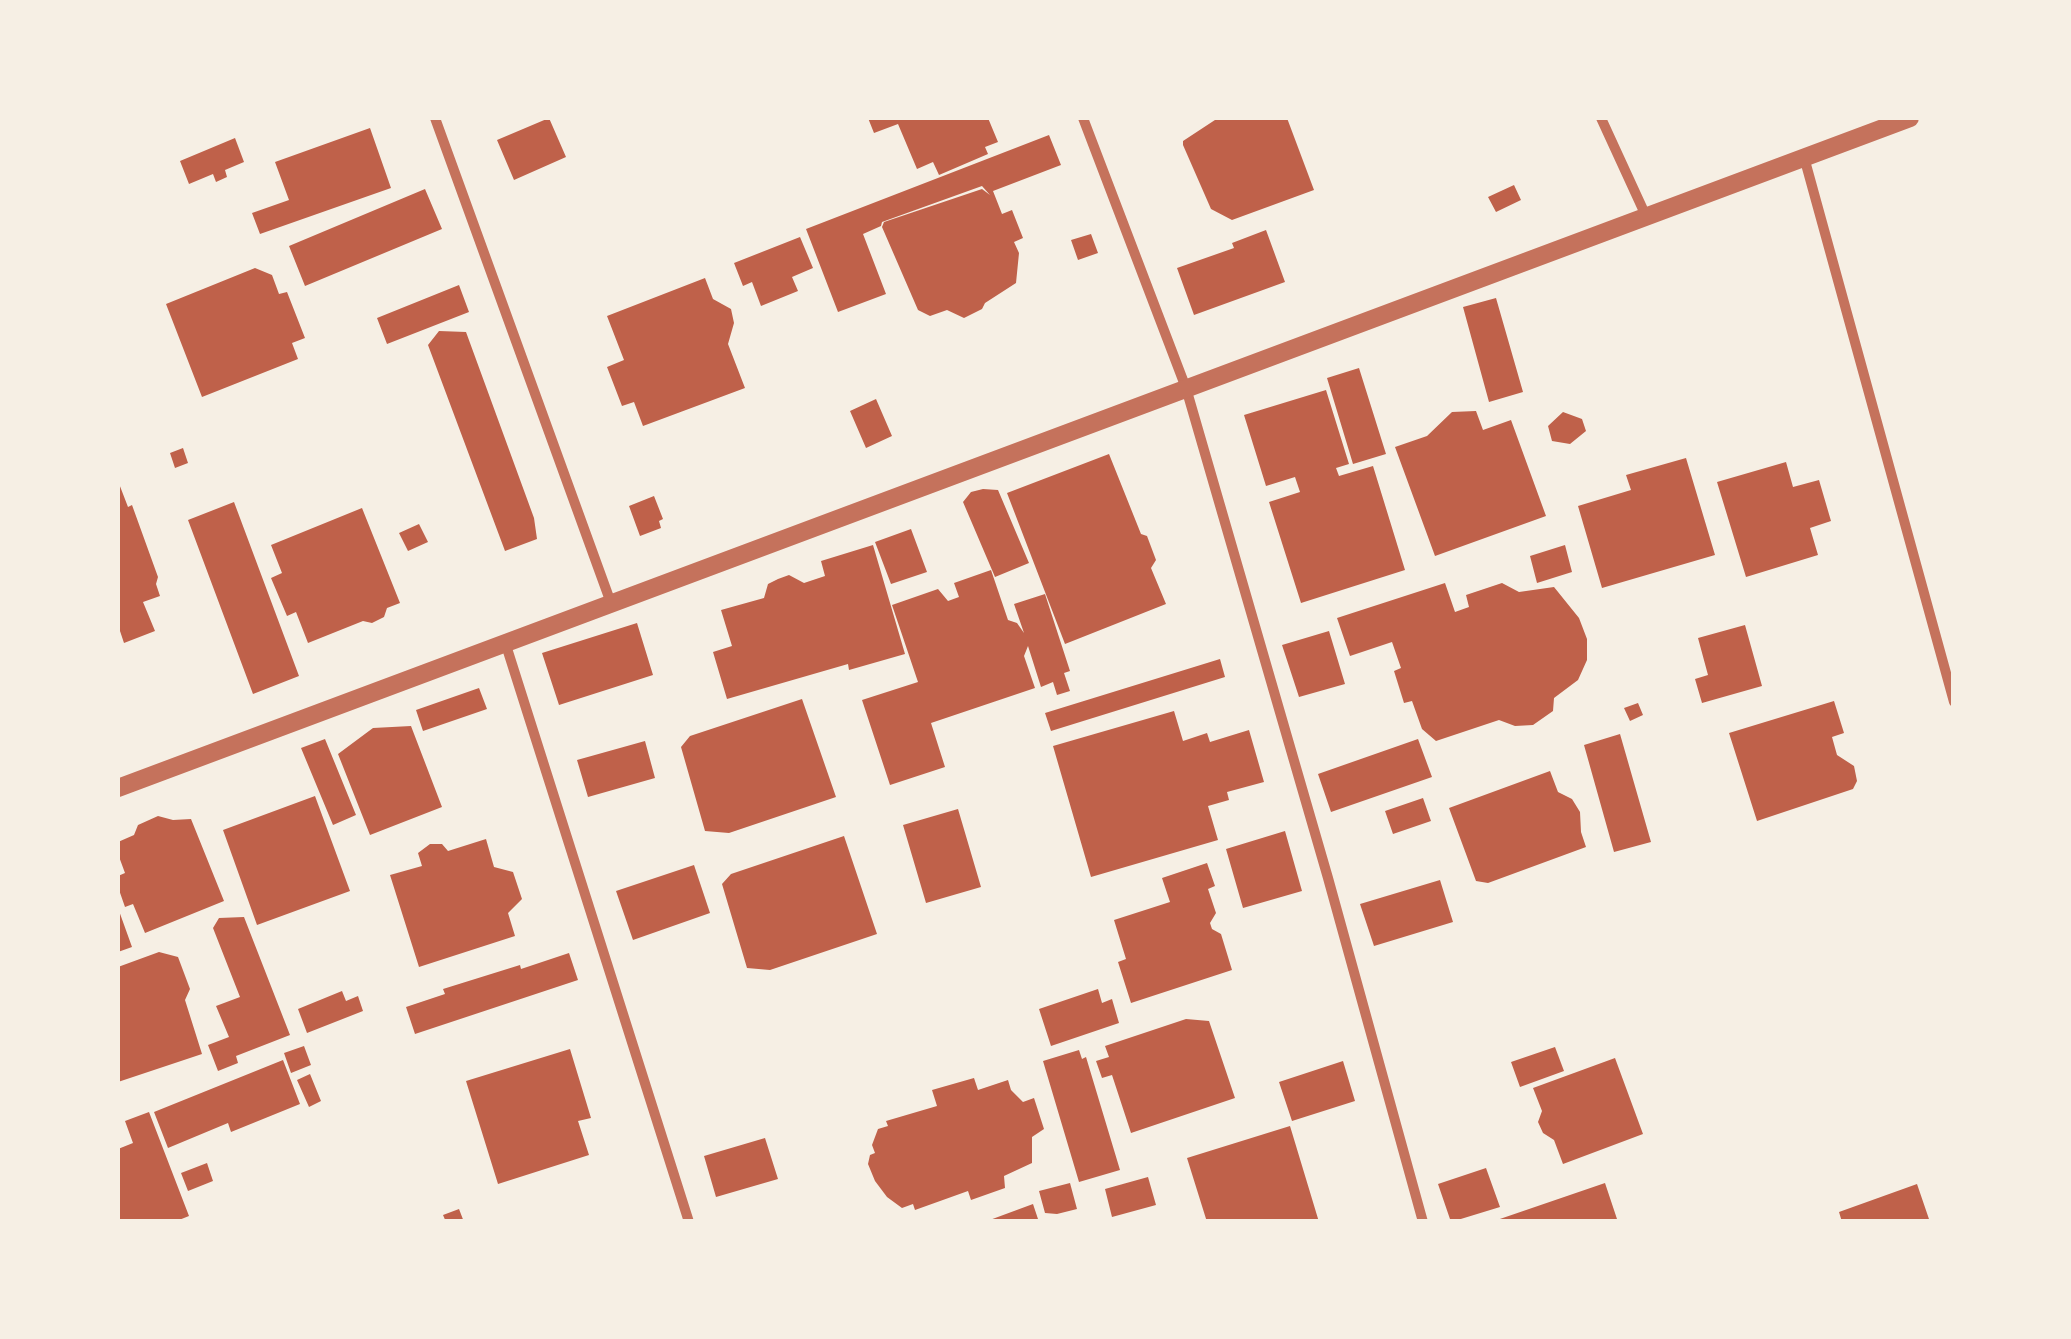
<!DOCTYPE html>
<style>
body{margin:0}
#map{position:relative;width:2071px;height:1339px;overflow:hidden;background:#f6efe4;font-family:Roboto,sans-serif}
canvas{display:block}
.frame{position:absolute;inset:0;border:120px solid #f6efe4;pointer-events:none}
</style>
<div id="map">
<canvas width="2071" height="1339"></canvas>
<div class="frame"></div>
</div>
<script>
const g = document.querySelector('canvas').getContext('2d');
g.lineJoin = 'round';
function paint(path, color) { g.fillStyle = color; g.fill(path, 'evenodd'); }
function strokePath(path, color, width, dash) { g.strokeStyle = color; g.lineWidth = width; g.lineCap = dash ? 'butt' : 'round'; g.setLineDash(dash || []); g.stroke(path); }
paint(new Path2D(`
 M549,118L566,157L514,180L497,140Z
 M868,118H988L998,142L985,147L988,154L939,175L933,162L917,169L898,124L874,133Z
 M1218,118H1287L1314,190L1232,220L1211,209L1183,145V141Z
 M370,128L391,188L260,234L252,213L289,200L275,162Z
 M1049,135L1061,165L993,191L1002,214L1012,210L1023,238L1014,242L1019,253L1016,283L985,303L982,309L964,318L947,310L930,316L918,310L882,227L884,222L982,189L990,195L982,186L882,222L881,226L863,234L886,294L838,312L806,229Z
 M235,138L244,162L225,170L227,177L216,182L213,174L189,184L180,161Z
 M1514,185L1521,200L1496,212L1488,197Z
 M425,189L442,229L305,286L289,246Z
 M1266,230L1285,282L1194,315L1177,268L1234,248L1232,243Z
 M1091,234L1098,253L1078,260L1071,240Z
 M800,237L813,268L792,277L798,291L761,306L752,282L743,286L734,263Z
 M255,268L272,275L279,294L287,292L305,338L292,343L298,359L202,397L166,304Z
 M705,278L713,299L731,309L734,323L728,344L745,388L643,426L634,402L622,406L607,367L624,360L607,316Z
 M459,285L469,312L387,344L377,318Z
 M1496,298L1523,392L1489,402L1463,307Z
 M439,331L466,332L534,518L537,539L505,551L428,345Z
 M1359,368L1386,454L1353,464L1327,378Z
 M1326,390L1349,464L1336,468L1339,476L1373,466L1405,570L1301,603L1269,502L1300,492L1295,477L1266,486L1244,415Z
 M876,399L892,436L866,448L850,411Z
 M1476,411L1483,430L1511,420L1546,516L1435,556L1395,447L1427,436L1452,412Z
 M1563,412L1582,419L1586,431L1570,444L1552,441L1548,426Z
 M183,448L188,463L175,468L170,453Z
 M1109,454L1141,534L1147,536L1156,560L1151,568L1166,604L1065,644L1007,493Z
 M1686,458L1715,555L1602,588L1578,506L1631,490L1626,475Z
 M1786,462L1793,487L1819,480L1831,521L1810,528L1818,555L1746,577L1717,482Z
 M118,481L128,507L132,505L158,577L156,584L160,596L143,602L155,631L124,643L118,625Z
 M983,489L998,490L1029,563L995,577L963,502L971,492Z
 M654,496L663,519L659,521L661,528L640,536L629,506Z
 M234,502L299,676L253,694L188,520Z
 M362,508L400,603L387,608L384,617L372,623L363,621L308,643L296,612L287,616L271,578L282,573L271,545Z
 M419,524L428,542L408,551L399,533Z
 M911,529L927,572L891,584L875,542Z
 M873,545L905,654L849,670L848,664L727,699L713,652L732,646L721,610L764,598L768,584L778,579L789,575L804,583L825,576L821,561Z
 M1565,545L1572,572L1537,583L1530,556Z
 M991,570L1008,620L1017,623L1024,633L1014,604L1045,594L1070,671L1064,673L1070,691L1057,695L1053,682L1041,687L1028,646L1024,656L1035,688L931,723L945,767L890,785L862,700L918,682L892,605L938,589L948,601L959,597L954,583Z
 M1445,583L1455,612L1469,607L1466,595L1502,583L1519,592L1554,587L1579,618L1587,639V660L1578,680L1554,698L1553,711L1533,725L1515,726L1499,720L1436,741L1422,729L1412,701L1404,703L1394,671L1401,668L1392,642L1350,656L1337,618Z
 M637,623L653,675L559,705L542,653Z
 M1745,625L1762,686L1702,703L1695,679L1708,675L1698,638Z
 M1329,631L1345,684L1299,697L1282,645Z
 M1220,659L1225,677L1051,731L1045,713Z
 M479,688L487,709L423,731L416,710Z
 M802,699L836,797L729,833L705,831L681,747L690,736Z
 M1834,701L1844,733L1832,737L1837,755L1854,766L1857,781L1853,789L1757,821L1729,733Z
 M1638,703L1643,715L1630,721L1624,708Z
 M1174,711L1183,741L1207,733L1210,742L1249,730L1264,782L1227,792L1229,800L1208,806L1218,840L1091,877L1053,746Z
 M411,726L442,807L370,835L338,754L373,728Z
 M1620,734L1651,842L1614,852L1584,745Z
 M325,739L356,815L333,825L301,748Z
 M1418,739L1432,777L1331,812L1318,774Z
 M645,741L655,778L588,797L577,760Z
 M1550,771L1558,792L1572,799L1580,812L1581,832L1586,847L1488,883L1476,881L1449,808Z
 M315,796L350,891L257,925L223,830Z
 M1423,798L1431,821L1393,834L1385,811Z
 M958,809L981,887L926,903L903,825Z
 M158,816L173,820L191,819L224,901L145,933L133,904L125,907L118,887V876L125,873L118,854V842L134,835L138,825Z
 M1285,831L1302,891L1243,908L1226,849Z
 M844,836L877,934L770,970L747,968L722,884L731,874Z
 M486,839L494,867L513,872L522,899L508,913L515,936L419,967L390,875L422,866L418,853L430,844H442L448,851Z
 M1207,863L1215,886L1208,889L1216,913L1210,923L1212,929L1221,934L1232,970L1131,1003L1118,962L1126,959L1114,920L1170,902L1162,878Z
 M694,865L710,913L633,940L616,891Z
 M1440,880L1453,922L1374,946L1360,904Z
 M118,908L132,947L118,952Z
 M244,917L290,1035L236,1056L238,1063L218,1071L208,1045L229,1037L216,1006L240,997L213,928L219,918Z
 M159,952L178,957L190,989L185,1000L202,1054L118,1082V967Z
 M569,953L578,980L415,1034L406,1007L445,994L443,989L520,965L521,969Z
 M1098,989L1102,1003L1112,999L1119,1023L1051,1046L1039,1009Z
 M342,991L346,1001L358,996L363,1011L307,1033L298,1009Z
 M1186,1019L1209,1021L1235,1098L1131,1133L1112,1075L1102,1078L1096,1061L1109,1057L1105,1046Z
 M304,1046L311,1065L291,1073L284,1053Z
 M1555,1047L1564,1071L1520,1087L1511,1062Z
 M570,1049L591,1118L578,1121L589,1155L498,1184L466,1081Z
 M1079,1050L1082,1059L1086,1057L1120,1170L1079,1182L1043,1061Z
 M1615,1058L1643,1134L1563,1164L1554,1140L1543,1133L1538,1122L1542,1111L1533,1088Z
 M283,1060L300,1104L231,1132L228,1123L168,1148L154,1112Z
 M1343,1061L1355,1101L1292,1121L1279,1082Z
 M310,1074L321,1101L309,1107L297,1080Z
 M974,1078L978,1090L1008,1080L1011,1090L1023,1102L1034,1098L1044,1129L1032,1137V1163L1004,1176L1005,1188L971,1200L968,1191L915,1210L913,1204L902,1208L887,1197L875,1181L868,1164L870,1155L875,1153L872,1145L878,1129L888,1126L886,1121L937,1106L932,1090Z
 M149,1112L189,1216L174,1222H118V1149L133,1143L125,1121Z
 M1290,1126L1319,1222H1207L1187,1158Z
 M765,1138L778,1179L716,1197L704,1156Z
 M207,1163L213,1181L188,1191L181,1173Z
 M1486,1168L1500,1207L1451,1222L1438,1184Z
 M1148,1177L1156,1205L1112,1217L1105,1189Z
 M1070,1183L1077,1209L1057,1214L1045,1213L1039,1191Z
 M1605,1183L1618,1222H1495L1494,1221Z
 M1917,1184L1930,1222H1842L1839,1212Z
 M1033,1204L1039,1222H987V1221Z
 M459,1209L464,1222H446L443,1215Z`), '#bf614a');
strokePath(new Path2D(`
 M435,118L611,603
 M1083,118L1186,388L1328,878L1423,1222
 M1601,118L1646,216
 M1804,157L1954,702
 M505,642L689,1222`), '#c5725c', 10);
strokePath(new Path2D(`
 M118,788L1910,118`), '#c5725c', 18);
</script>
